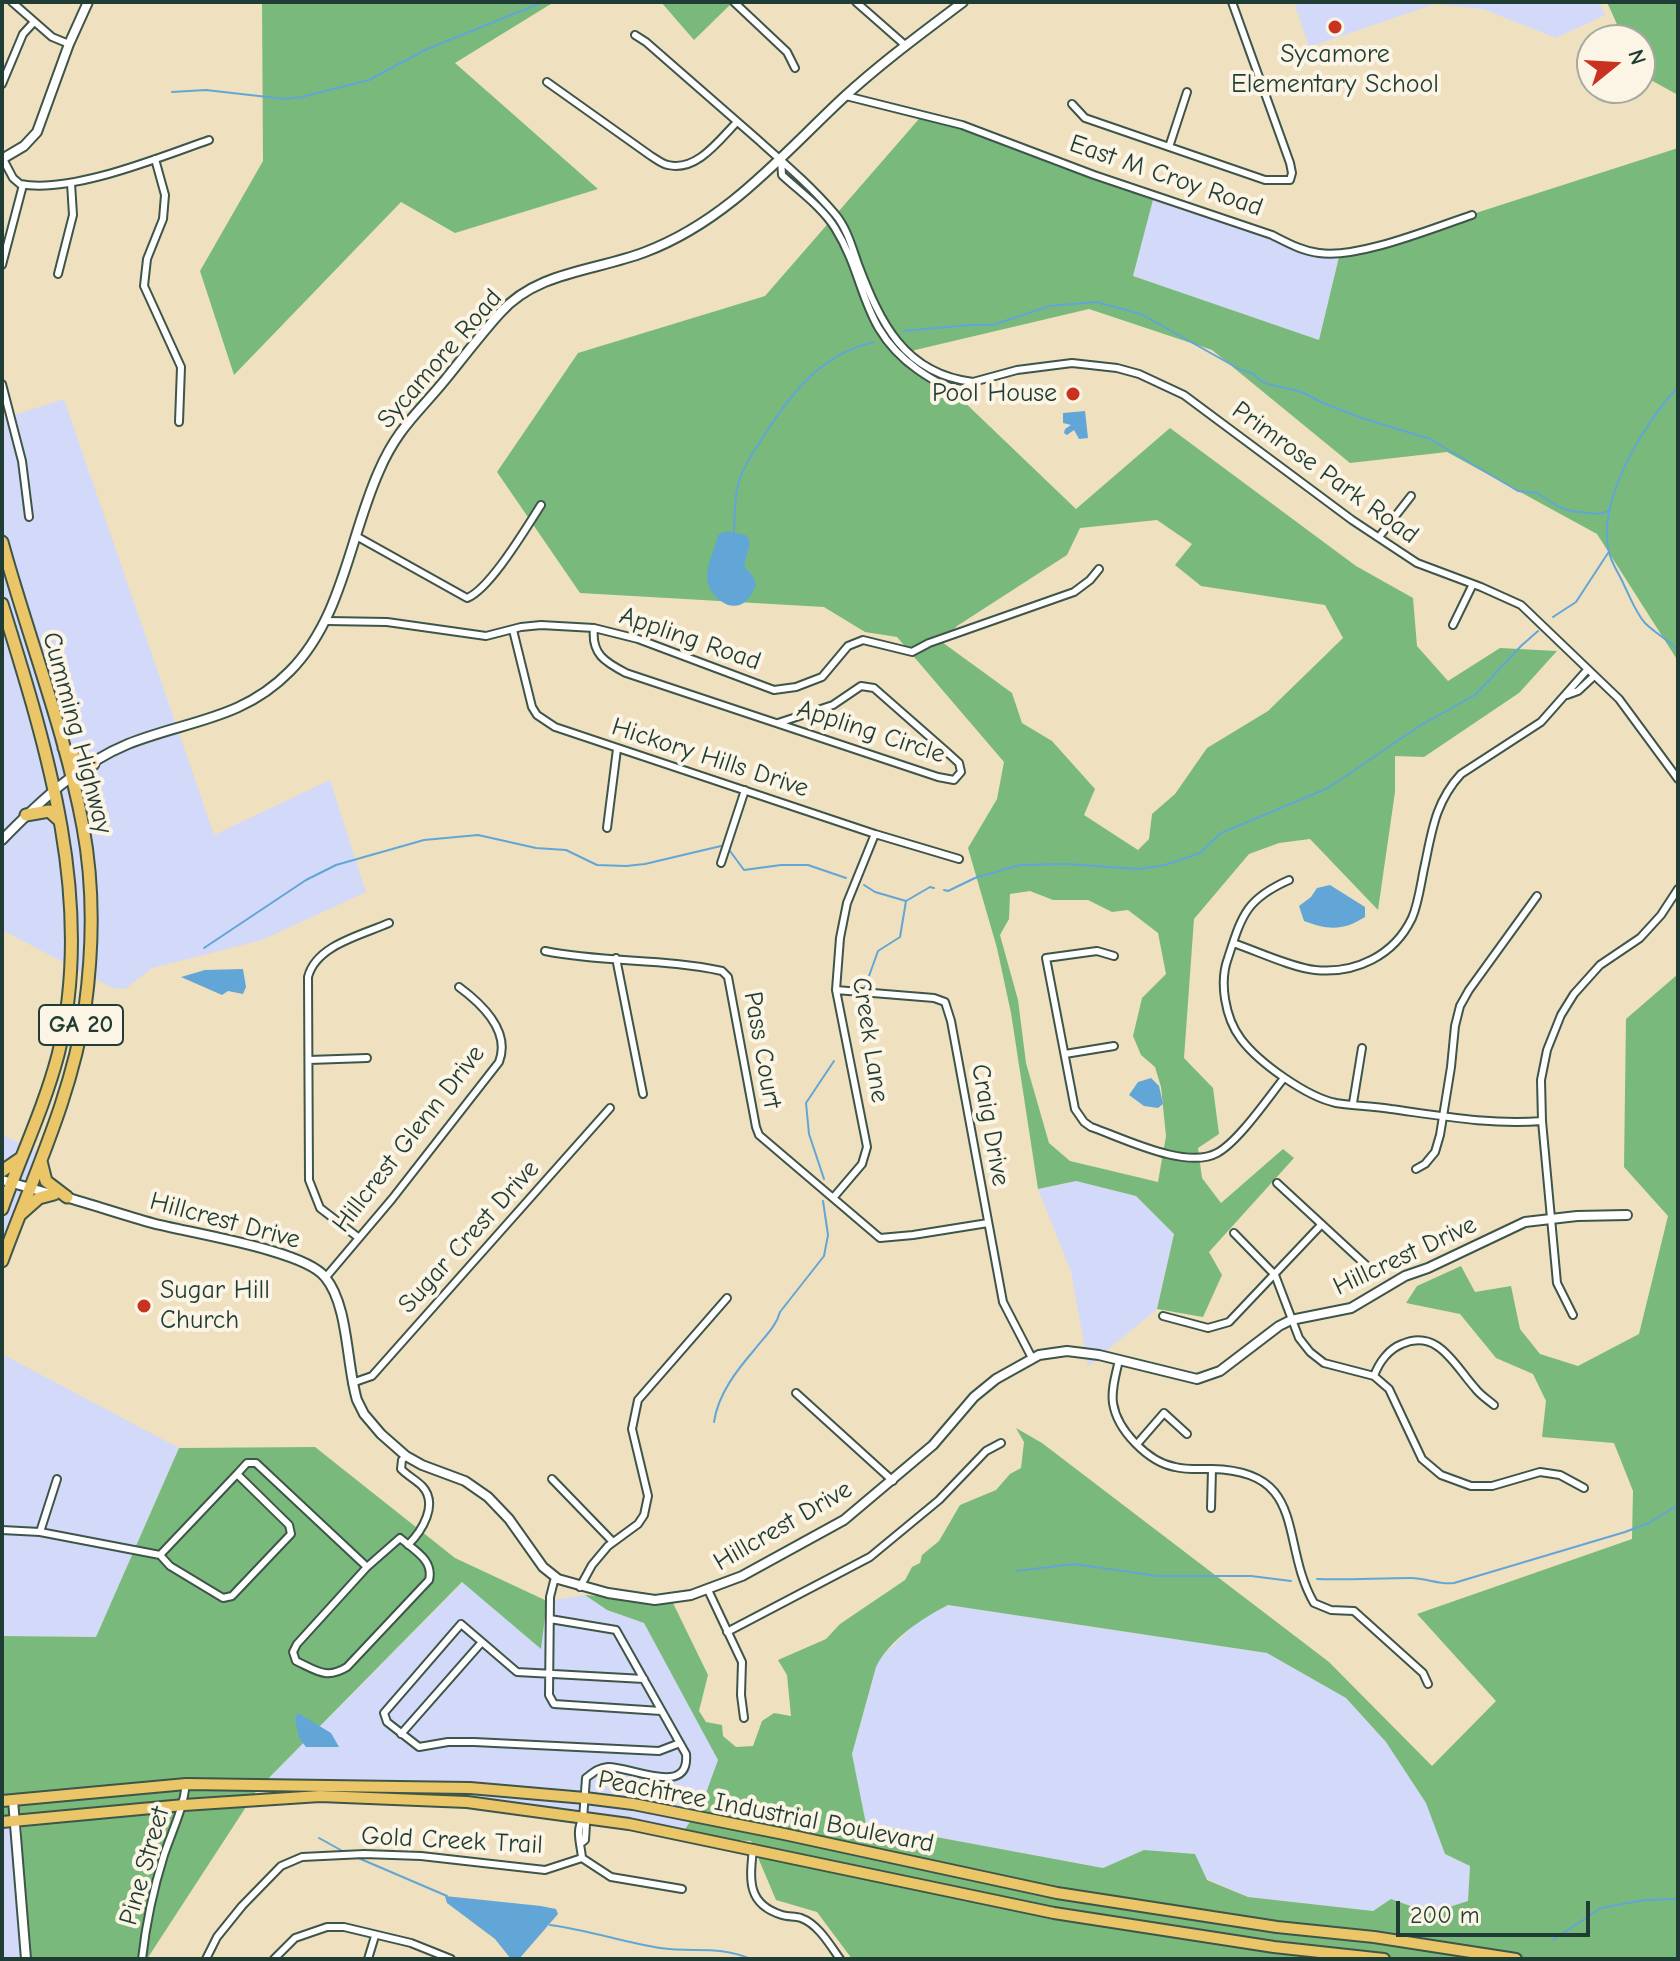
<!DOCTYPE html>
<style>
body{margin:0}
#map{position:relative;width:1680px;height:1961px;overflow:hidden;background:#efe0c0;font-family:"Comic Neue",sans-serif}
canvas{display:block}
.frame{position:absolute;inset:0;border:4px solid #1f3d34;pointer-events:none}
.north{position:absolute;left:1576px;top:24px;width:80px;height:80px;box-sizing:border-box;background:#fcf5e5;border:2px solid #a4ab9e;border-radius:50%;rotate:72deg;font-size:22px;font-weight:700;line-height:32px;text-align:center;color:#1f3d34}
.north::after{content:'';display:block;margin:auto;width:28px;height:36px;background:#c8321e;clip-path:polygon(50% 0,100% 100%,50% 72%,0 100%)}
.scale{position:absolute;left:1396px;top:1901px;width:194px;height:36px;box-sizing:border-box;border:4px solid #1f3d34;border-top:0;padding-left:10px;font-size:24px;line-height:28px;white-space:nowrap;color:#1f3d34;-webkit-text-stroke:6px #fcf5e5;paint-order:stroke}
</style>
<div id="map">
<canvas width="1680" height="1961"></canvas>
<div class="frame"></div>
<div class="north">N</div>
<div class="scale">200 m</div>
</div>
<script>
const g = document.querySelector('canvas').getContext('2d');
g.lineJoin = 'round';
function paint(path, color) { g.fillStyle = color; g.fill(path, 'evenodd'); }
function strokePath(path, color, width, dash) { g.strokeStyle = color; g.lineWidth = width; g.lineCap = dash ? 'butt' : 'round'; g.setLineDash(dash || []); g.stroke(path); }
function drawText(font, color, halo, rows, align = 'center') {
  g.font = font + ' "Comic Neue",sans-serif'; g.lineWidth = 8; g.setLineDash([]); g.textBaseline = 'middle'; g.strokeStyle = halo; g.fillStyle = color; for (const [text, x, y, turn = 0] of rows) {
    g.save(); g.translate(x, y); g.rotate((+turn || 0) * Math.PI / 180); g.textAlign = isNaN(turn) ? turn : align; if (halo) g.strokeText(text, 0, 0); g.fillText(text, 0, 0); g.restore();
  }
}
paint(new Path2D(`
 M1294,2H1599L1605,15L1556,38L1483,9L1435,4L1309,47Z
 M1155,192L1339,257L1319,340L1133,276Z
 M64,399L214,835L330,780L366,892L262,940L152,968L125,989L113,988L2,930V419Z
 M2,1135L41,1153L2,1250Z
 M1076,1181L1136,1196L1174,1233L1157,1309L1088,1366L1071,1271L1038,1189Z
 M2,1354L179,1448L96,1637L2,1636Z
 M463,1582L540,1648L547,1601L585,1595L607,1610L644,1623L719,1760L702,1804L679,1838L413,1799L325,1801L257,1790Z
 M948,1605L1267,1653L1346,1698L1386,1742L1427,1803L1445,1854L1470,1866L1468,1901L1430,1913L1391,1899L1373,1911L1248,1897L1144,1850L1103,1868L866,1824L852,1754L876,1667L881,1657L918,1621Z
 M21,1814L26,1959H2V1816Z`), '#d2d9f9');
paint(new Path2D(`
 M262,2H554L455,63L598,189L455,233L401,202L234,375L200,271L263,161Z
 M661,2H733L694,40Z
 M1607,2H1678V95L1640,74V40H1624Z
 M925,112L1155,192L1133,276L1319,340L1339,257L1678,148V661L1597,534L1447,452L1350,463L1212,350L1089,309L911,351L1076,509L1170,428L1356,566L1413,598L1417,646L1448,681L1500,648L1557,651L1519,693L1424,757L1395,756V792L1378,910L1310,839L1279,843L1249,854L1194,919L1184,1058L1213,1088L1219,1134L1198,1148L1202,1178L1221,1203L1283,1149L1294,1158L1209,1252L1222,1275L1203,1317L1157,1309L1174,1234L1136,1196L1076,1181L1038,1189L1011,1013L997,948L968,848L997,799L1004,762L897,637L865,632L824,607L580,593L497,472L578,353L765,296ZM1157,520L1192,544L1175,565L1201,586L1325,605L1343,638L1268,711L1207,748L1175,794L1152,814L1149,839L1138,850L1084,815L1095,789L1052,741L1022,723L1012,693L942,642L957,626L1067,555L1080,528ZM1030,891L1053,900H1088L1112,912L1128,910L1158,933L1166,974L1142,998L1133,1036L1141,1055L1155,1067L1161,1087L1166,1136L1158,1182L1070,1161L1049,1143L1026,1063L1018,1000L1000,935L1009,919L1010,894Z
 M1678,974V1959H852L817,1912L776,1900L751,1841L679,1838L702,1804L718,1760L644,1623L607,1610L585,1595L662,1601L671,1599L708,1675L699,1711L706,1722L722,1725L723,1736L736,1747L753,1746L762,1721L774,1713L791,1716L787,1675L778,1660L826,1639L840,1624L905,1580L912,1567L920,1563L922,1555L939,1541L960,1505L996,1490L1010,1474L1021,1468L1024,1442L1016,1428L1042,1443L1329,1662L1432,1766L1496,1701L1417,1614L1632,1539L1633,1491L1614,1443L1542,1437L1546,1401L1533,1374L1496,1358L1460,1314L1406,1303L1417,1286L1461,1266L1475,1292L1511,1286L1520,1329L1540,1354L1578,1366L1639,1334L1668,1216L1624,1167L1626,1019ZM948,1605L1267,1653L1346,1698L1386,1742L1426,1803L1445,1854L1470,1866L1468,1901L1430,1913L1391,1899L1373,1911L1248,1897L1207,1880L1195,1854L1144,1850L1103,1868L866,1824L852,1754L876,1667C890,1639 921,1619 948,1605Z
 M315,1447L455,1558L547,1601L541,1649L462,1582L257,1790L147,1959H26L21,1814L2,1816V1636L96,1637L179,1448Z`), '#79ba7c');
paint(new Path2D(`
 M1085,411L1088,438L1079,439L1074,430L1067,435L1064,433L1065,429L1071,425L1063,423V413Z
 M726,531L746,535L750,543L744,566L753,576L756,586C753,591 750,598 745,602C729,614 709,595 707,579C706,563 715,550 718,535Z
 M1330,885L1365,907V917C1343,931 1328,930 1304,921L1299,906L1311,897L1317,888Z
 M243,969L246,987L243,994L228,991L222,995L181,977L205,970Z
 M1151,1078L1159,1086L1163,1104L1158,1108L1144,1106L1129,1095L1138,1082Z
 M298,1713L331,1733L339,1747H306L299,1738L295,1719Z
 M445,1896L541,1906L556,1909L558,1914L519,1959H511L495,1939L447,1903Z`), '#61a6d6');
strokePath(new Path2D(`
 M172,92L206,90L285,99L301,97L369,80L425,50L543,2
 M904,331L969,325H993L1049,306L1096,302L1141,314L1241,370L1252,373L1264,383L1302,392L1323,403L1359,417L1430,439L1518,491L1537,493L1557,506L1571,511L1598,514L1610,511
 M1678,387C1645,422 1596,500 1609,552C1611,563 1620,575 1624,585C1630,597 1636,613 1645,623C1655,633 1668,640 1678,650
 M734,531C735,514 734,497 739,481C744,466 754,451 763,437C791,393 821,354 874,342
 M1553,617L1576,602L1608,553
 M730,851L744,870L781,865H808L846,878
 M864,885L875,892L906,901L930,887L934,888
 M944,890L948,891L975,878L1020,865L1067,864L1138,869L1165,865L1200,853L1221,833L1328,788L1421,725L1475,695L1521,646L1538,631
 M204,948L306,880L336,865L424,840L478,835L536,848L566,850L597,865L626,866L645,864L721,846
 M865,987L878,951L900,937L906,901
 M824,1179L809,1134L806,1103L834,1061
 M714,1422C718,1394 737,1370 755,1349C764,1337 776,1327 780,1312L824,1256L828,1235L823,1201
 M1017,1571L1074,1564L1158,1576H1251L1291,1581
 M1317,1579C1348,1580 1379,1578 1411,1578C1426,1578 1439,1585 1454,1583L1625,1532L1649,1523L1678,1505
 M319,1838L346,1853
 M356,1857L447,1896
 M550,1925C588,1930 623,1942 660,1948C694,1953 718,1945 751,1959
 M1553,1940L1601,1908L1645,1900L1678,1899`), '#61a6d6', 2);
const minor = new Path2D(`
 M12,2L52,37L69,44
 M734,2L787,52L795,68
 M856,2L905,45
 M635,35L646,42C683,74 719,106 756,138C783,162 812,187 835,214C847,228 852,247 858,264C880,322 904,374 973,382
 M547,82L651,156C656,159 662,164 668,165C697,172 720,139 737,122
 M2,84L23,34L34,22
 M846,96L962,125L1094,175L1272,235C1288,243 1302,251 1319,253C1358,259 1433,228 1472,215
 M1072,104L1085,118L1265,180H1290L1292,173L1290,163L1232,2
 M1169,147L1187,92
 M3,159L13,178L20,184C71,194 160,157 209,140
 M155,159L165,195L163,219L147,259L144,286L181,367L179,422
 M781,160L782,175C799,191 822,207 835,228C868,281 859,328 918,370C934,381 944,387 963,389L973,382L1017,370L1072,363L1117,368L1139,374L1184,395L1352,520L1417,563L1481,587L1521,605L1619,699L1678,779
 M2,265L23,185
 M58,274L73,215L71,183
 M2,384L22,461L29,517
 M356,536L467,598C490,589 526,528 541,505
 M1379,537L1411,496
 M327,621L387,622L486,636L521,627L541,625L594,628L638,639L774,690L796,687L822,677L848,646L863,640L912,652L929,643L1074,592L1090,580L1099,569
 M1453,625L1473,584
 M594,628C591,654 605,662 626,673L938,777L954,780L961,772L959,763L948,753L874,688L861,686L833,705L778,723
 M513,630L532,707L537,715L555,727L875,834L959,859
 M1567,695L1578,691L1594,676
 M607,828L617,749
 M721,863L745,790
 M1289,880C1246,899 1242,915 1228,958C1219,982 1225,1018 1241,1039C1259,1063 1307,1097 1336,1103C1354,1106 1373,1106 1391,1109C1442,1116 1491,1125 1542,1121
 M1233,943C1257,951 1290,967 1315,970C1355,974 1394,956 1412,918C1419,902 1421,881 1425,864C1432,830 1436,801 1461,774L1541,722L1587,670
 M545,951C603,963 664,958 722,971L728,977L756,1127L759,1135L880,1238L913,1235L988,1223
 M1114,956L1097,951L1046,958L1075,1109L1084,1122L1091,1127C1123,1138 1186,1170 1217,1153C1238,1142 1268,1098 1284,1078
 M616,958L643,1094
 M836,990L934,998L945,1002L951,1021L1003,1302L1032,1358
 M1065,1054L1114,1046
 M309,1060L367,1058
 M1353,1103L1362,1048
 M1416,1169L1425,1164L1435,1152L1440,1135L1451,1067L1455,1026L1460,1006L1469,990L1537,896
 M1277,1183L1368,1267
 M833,1198L862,1164L867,1147L836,990L840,938L847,903L875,834
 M1234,1233L1275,1275L1299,1338L1310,1352L1324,1363L1374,1376L1389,1389L1422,1459L1441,1475L1471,1486H1492L1540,1472L1560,1475L1584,1488
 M359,1238L320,1208L309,1180L308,977C316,945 362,935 389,923
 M326,1277L392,1199L499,1062C511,1031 482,1004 459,987
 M1573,1315L1557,1283L1542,1121L1541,1080L1547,1050L1561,1015L1574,994L1600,965L1640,938L1661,915L1678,889
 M1163,1316L1208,1328L1229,1322L1321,1225
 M1119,1360C1116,1374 1111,1389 1113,1403C1117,1430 1148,1462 1175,1467C1187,1470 1200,1469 1212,1469L1211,1508
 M1374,1376C1379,1362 1389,1349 1402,1344C1438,1328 1455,1366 1475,1388C1480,1395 1487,1399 1494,1405
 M352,1383L372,1376L610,1108
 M796,1393L893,1481
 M1138,1443L1164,1413L1187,1434
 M406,1456L402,1460L401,1469C408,1476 416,1480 422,1486C439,1504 422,1531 408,1545
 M1212,1469C1309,1471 1279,1543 1314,1603L1331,1610L1354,1611L1423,1673L1428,1684
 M237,1474L247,1463H256L367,1567L297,1644L293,1652L296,1661C316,1670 326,1680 347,1667L429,1580C434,1560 414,1550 400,1538L367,1567
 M237,1474L289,1525L291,1534L232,1596L223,1598L170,1566L160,1555Z
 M552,1479L613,1542
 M2,1530L40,1532L160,1555
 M40,1532L57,1479
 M558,1579L554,1581L550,1597L549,1695L554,1704L661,1711
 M580,1587L592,1565L608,1546L638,1524L644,1515L648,1496L632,1429L638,1400L727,1298
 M708,1590L742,1662L741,1695L744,1718
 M550,1619L616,1630L686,1754C690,1798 629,1766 608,1767C598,1768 594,1772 586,1778L583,1819C575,1830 581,1845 582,1858
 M727,1632L870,1557L939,1500L986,1451L1001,1443
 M644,1679L517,1672L461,1624L384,1713L387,1722L419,1747L448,1742H474L659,1751L680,1743
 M401,1734L482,1642
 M581,1843L585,1840L586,1824L583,1819
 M753,1848C750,1879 746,1904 782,1915C788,1917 795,1916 801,1918C818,1924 830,1945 840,1959
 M582,1858L611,1877L682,1889
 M142,1959C146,1923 153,1890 164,1855C172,1831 183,1810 186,1784
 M206,1959L217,1937L242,1906L281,1866L302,1857L364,1854L421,1856L545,1870L582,1858
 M274,1959L295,1938L327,1927H344L411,1943L451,1959
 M368,1959L375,1936`);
const tertiary = new Path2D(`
 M2,159L24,146L37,132L69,44L88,2
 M2,840C38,803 79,764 128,744C188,720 242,720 290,671C343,617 349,538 379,471C397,429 417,414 445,380C463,358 480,335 500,313C537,271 596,271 645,252C727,221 781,156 843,98C881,63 922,33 963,2
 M2,1180L51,1194
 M65,1197C94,1205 123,1215 152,1223C189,1233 304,1250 325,1277C349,1306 346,1364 357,1400L364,1414L381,1434L406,1456L422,1465L465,1481L488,1497L509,1519L543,1567L558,1579L608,1593L655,1600L691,1595L742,1576L844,1520L933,1445L974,1397L996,1379L1039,1355L1067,1351L1099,1355L1197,1379L1220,1371L1279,1326L1291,1320L1351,1308L1405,1276L1428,1268L1525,1222L1577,1216L1627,1215
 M13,1800L26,1959`);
const primary = new Path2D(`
 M2,1801L186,1784L470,1788L585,1798L633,1804L784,1834L1057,1893L1277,1927L1374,1937L1516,1959
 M2,1822L184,1805L320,1796L467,1802L629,1824L1054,1913L1274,1947L1384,1959`);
const trunk = new Path2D(`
 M2,542C28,637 65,730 83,827C94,886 93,949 85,1008C72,1096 32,1179 2,1261
 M2,604C47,748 96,904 58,1055C44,1108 20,1158 2,1209
 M64,748L81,763L93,764
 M26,815L49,811L60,821
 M41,1161L46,1181L67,1197
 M2,1171L21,1158
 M21,1214L39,1198L54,1194`);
strokePath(minor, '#3e5549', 10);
strokePath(tertiary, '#3e5549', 12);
strokePath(primary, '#3e5549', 14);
strokePath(trunk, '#3e5549', 15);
strokePath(minor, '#fff', 6);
strokePath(tertiary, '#fff', 8);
strokePath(primary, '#eac669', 10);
strokePath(trunk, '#eac669', 11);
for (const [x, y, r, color] of [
 [1335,27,8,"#c8321e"],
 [1073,394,8,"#c8321e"],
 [144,1306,8,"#c8321e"]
]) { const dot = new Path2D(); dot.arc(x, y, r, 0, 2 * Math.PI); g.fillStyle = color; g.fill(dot); strokePath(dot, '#fcf5e5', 3); }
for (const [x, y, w] of [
 [81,1025,84]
]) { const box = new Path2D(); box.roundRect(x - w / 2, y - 20, w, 40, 6); g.fillStyle = '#fcf5e5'; g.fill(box); strokePath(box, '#1f3d34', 2); }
drawText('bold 24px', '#1f3d34', null, [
 ["GA 20",81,1025]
]);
drawText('26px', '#1f3d34', '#fcf5e5', [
 ["Sycamore",1335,55],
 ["Elementary School",1335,85],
 ["Pool House",1057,394,"right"],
 ["Sugar Hill",160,1291,"left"],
 ["Church",160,1321,"left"]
]);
drawText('26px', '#1f3d34', '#fcf5e5', [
 ["East M Croy Road",1166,176,19],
 ["Sycamore Road",440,359,-49],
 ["Primrose Park Road",1325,473,36],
 ["Appling Road",690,639,19],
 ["Appling Circle",871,732,18],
 ["Cumming Highway",77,733,75],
 ["Hickory Hills Drive",710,758,18],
 ["Creek Lane",870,1040,81],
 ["Pass Court",762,1050,80],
 ["Craig Drive",990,1125,80],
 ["Hillcrest Glenn Drive",409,1139,-52],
 ["Hillcrest Drive",225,1221,15],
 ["Sugar Crest Drive",469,1237,-48],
 ["Hillcrest Drive",1405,1256,-25],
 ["Hillcrest Drive",783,1526,-30],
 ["Peachtree Industrial Boulevard",766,1812,11],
 ["Gold Creek Trail",452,1841,3],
 ["Pine Street",145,1866,-74]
]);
</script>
